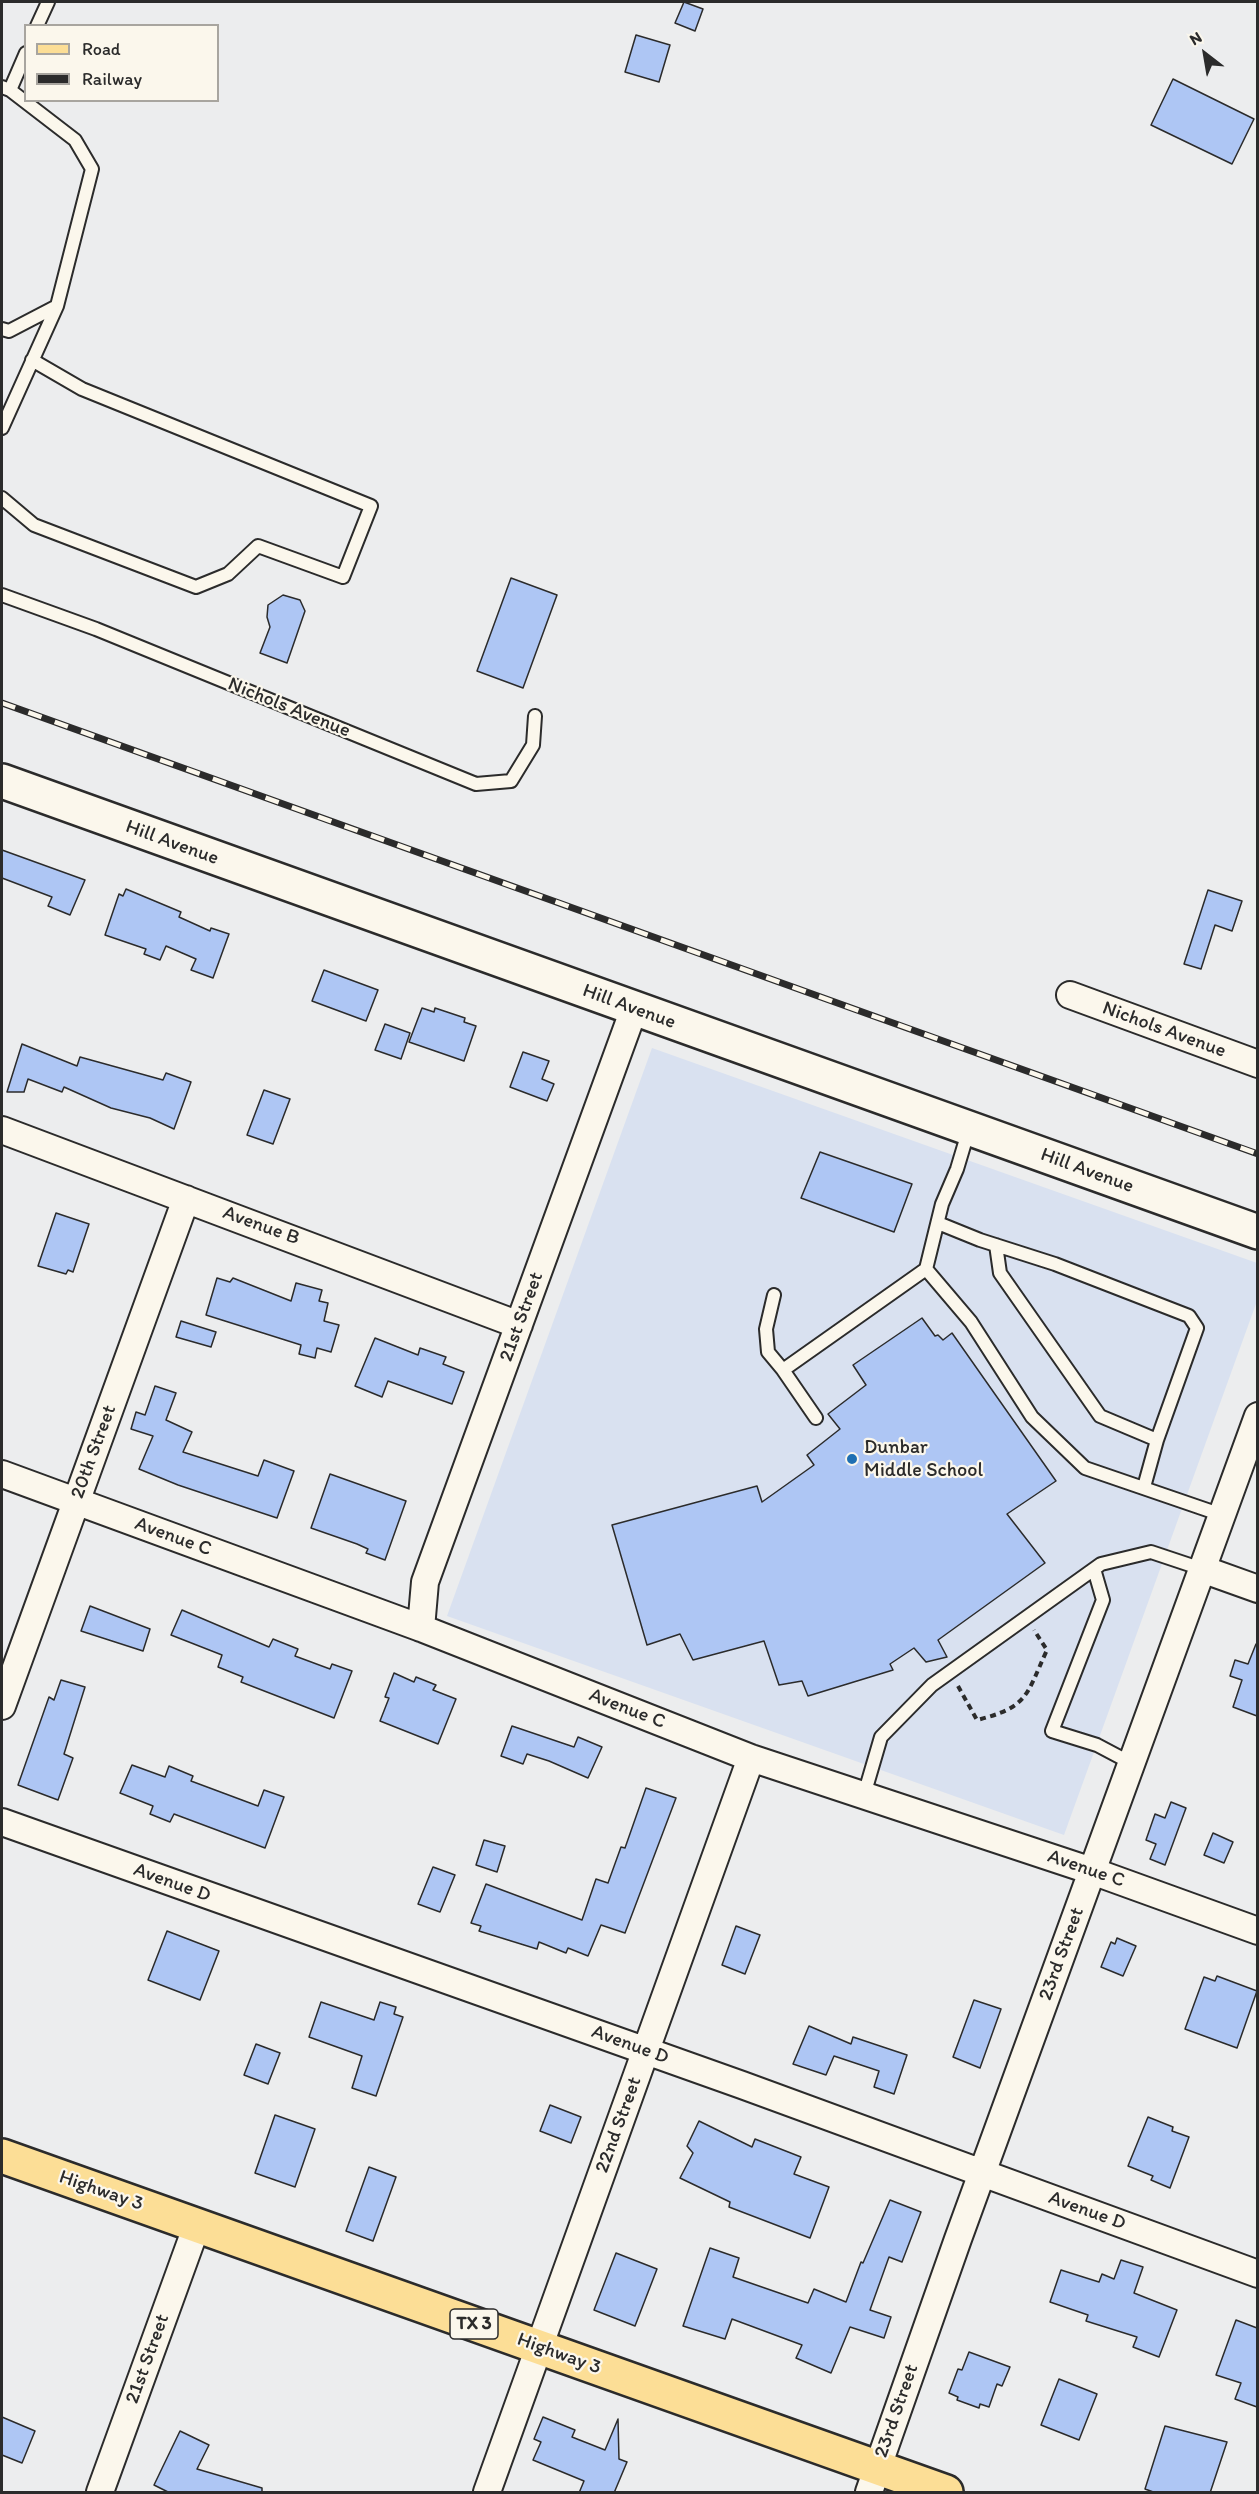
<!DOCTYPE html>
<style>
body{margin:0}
#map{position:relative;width:1259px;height:2494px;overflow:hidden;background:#ecedee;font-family:Itim,sans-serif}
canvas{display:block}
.frame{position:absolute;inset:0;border:3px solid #2b2b2b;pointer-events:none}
.legend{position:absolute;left:24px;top:24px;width:195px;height:78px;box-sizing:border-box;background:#fbf7ec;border:2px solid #a8a59f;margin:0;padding:8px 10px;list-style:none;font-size:18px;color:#2b2b2b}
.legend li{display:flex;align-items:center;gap:12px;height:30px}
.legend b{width:30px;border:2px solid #a8a59f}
.north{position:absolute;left:1175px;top:24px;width:60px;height:60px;-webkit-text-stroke:4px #fbf7ec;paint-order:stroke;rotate:329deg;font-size:16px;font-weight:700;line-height:24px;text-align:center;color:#2b2b2b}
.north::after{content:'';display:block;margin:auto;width:21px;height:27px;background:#2b2b2b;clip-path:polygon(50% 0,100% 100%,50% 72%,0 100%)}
</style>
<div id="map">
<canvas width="1259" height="2494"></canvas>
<div class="frame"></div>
<ul class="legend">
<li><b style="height:8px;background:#fcde96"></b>Road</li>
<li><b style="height:8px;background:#2b2b2b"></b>Railway</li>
</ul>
<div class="north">N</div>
</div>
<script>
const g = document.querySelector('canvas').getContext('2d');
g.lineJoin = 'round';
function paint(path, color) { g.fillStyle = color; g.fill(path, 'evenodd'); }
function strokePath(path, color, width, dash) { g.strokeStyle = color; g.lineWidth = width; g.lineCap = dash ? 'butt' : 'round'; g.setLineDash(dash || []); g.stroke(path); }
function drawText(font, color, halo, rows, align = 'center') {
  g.font = font + ' Itim,sans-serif'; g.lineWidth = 4.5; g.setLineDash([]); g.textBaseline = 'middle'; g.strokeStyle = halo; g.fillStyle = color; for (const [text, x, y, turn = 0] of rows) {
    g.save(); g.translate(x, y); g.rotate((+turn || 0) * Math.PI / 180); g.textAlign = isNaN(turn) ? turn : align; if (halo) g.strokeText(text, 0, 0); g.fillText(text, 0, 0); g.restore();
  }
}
paint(new Path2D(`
 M652,1048L1257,1263V1301L1064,1835L447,1616Z`), '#d9e1f0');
const building = new Path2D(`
 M684,2L703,9L695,31L675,23Z
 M636,35L670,45L659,82L625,72Z
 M1173,79L1254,119L1232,164L1151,125Z
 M511,578L557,595L523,688L477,671Z
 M283,595L300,600L305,611L287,663L260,653L270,627L267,617L268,605Z
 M2,850L85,880L70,915L48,906L52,897L2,878Z
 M126,889L181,912L179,917L210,931L211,928L229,934L213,978L191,970L196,959L166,946L160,960L144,954L146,949L105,935L119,894L123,896Z
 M1208,890L1242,901L1232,931L1215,925L1201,969L1184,964Z
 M324,970L378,990L366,1021L312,1001Z
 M422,1008L434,1012L435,1008L465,1018L464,1022L476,1026L464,1061L409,1042Z
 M385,1024L410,1033L401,1059L375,1050Z
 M22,1044L77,1066L80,1057L163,1080L166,1073L191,1082L174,1129L150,1118L111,1108L64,1087L62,1092L28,1079L24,1092H7Z
 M523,1052L549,1061L542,1079L554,1084L547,1101L510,1087Z
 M264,1090L290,1099L273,1144L247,1135Z
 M820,1152L912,1184L894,1232L801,1198Z
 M56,1213L89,1224L73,1272L68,1270L66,1274L38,1266Z
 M217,1278L230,1282L233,1278L291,1301L296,1283L322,1290L319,1301L328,1303L324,1321L339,1325L331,1352L317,1348L315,1358L299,1354L301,1345L206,1315Z
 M922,1318L935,1336L938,1335L943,1340L952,1333L1056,1481L1007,1514L1045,1563L938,1640L947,1657L926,1662L914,1648L890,1664L893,1670L808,1696L802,1681L779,1685L764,1641L693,1660L680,1634L647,1645L612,1525L757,1486L762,1502L814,1465L807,1455L840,1429L828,1414L866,1385L853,1365Z
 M181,1321L216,1332L211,1347L176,1337Z
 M375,1338L418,1355L420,1348L446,1357L443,1364L464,1372L452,1404L388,1381L382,1397L355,1386Z
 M155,1386L176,1393L166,1420L192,1432L183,1452L258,1476L264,1460L294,1471L277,1518L178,1485L139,1469L153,1436L131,1429L136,1412L145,1415Z
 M330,1474L406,1501L385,1560L366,1553L368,1549L357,1544L311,1528Z
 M90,1606L150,1629L143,1651L81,1631Z
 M182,1610L269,1647L273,1639L298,1649L295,1656L330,1669L332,1664L352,1671L334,1718L241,1682L243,1677L218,1667L222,1655L171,1635Z
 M1256,1644L1257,1645V1716L1233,1707L1242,1680L1230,1676L1235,1660L1248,1664Z
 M394,1673L414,1682L416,1677L436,1685L433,1690L456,1699L438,1744L380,1721L389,1698L385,1697Z
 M61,1680L85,1687L64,1754L73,1758L58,1800L18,1785L49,1697L54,1700Z
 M512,1726L574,1747L578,1737L602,1747L588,1778L549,1761L527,1754L523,1764L501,1756Z
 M132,1765L165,1777L169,1766L193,1776L191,1781L258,1806L264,1790L284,1797L265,1848L174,1814L170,1822L150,1814L153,1806L120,1793Z
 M646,1788L676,1798L625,1933L601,1925L588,1956L568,1948L566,1953L539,1942L537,1949L479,1931L481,1926L471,1923L486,1884L582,1920L596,1879L608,1883L621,1847L625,1848Z
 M1171,1802L1186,1808L1165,1865L1150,1859L1156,1844L1146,1840L1155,1814L1165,1818Z
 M1213,1833L1233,1842L1224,1863L1204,1855Z
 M484,1840L505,1846L497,1872L476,1865Z
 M433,1867L455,1875L440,1912L418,1904Z
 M736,1926L760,1935L745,1974L722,1965Z
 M167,1931L219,1951L200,2000L148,1980Z
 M1117,1938L1136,1946L1123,1976L1101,1967L1111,1942L1115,1944Z
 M1217,1976L1257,1991L1237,2048L1185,2029L1204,1977L1215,1981Z
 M974,2000L1001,2009L980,2068L953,2057Z
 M321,2002L374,2020L380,2002L396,2007L394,2014L403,2017L376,2096L352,2088L362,2056L309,2037Z
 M809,2026L851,2044L853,2037L907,2055L894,2094L874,2087L879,2071L834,2056L826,2075L793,2064Z
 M256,2044L280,2053L268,2084L244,2075Z
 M550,2105L581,2117L571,2143L540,2131Z
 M275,2115L315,2129L295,2187L255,2173Z
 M1148,2117L1173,2127L1172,2131L1189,2137L1170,2188L1151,2180L1153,2176L1128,2166Z
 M699,2121L752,2147L755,2139L801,2157L794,2174L829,2187L810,2238L729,2207L730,2202L680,2178L693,2153L687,2146Z
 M369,2167L396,2177L373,2241L346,2231Z
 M890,2200L921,2212L902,2262L889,2257L870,2310L891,2317L884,2338L850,2327L831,2373L796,2358L802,2345L732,2319L725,2339L683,2326L710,2248L739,2258L733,2277L808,2303L814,2289L846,2302L861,2262L863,2263Z
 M616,2253L657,2269L635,2326L594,2310Z
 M1121,2260L1143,2267L1134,2293L1177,2310L1159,2357L1133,2347L1137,2337L1086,2321L1088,2315L1050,2302L1061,2270L1099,2282L1102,2274L1114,2279Z
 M1236,2320L1257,2328V2407L1235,2399L1241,2383L1216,2375Z
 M969,2352L1010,2367L1002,2386L997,2384L989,2407L980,2404L979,2408L957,2400L958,2397L949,2393L958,2369L962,2370Z
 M1059,2379L1097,2394L1079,2440L1041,2425Z
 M2,2417L35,2431L22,2463L2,2455Z
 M543,2417L575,2430L572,2437L605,2450L618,2419L619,2459L627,2462L614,2493H579L584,2481L533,2460L541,2442L534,2439Z
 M1165,2426L1227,2442L1210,2493H1156L1145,2489Z
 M180,2431L209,2445L197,2469L262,2488V2493H170L154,2485Z`);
paint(building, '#aec6f4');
strokePath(building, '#2b2b2b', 1.5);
const lane = new Path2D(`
 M37,26L48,2
 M2,87L10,90L26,53
 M2,329L9,331L57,306
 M2,428L57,306L92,169L75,140L10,90
 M2,498L34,525L196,587L228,574L258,546L343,577L371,506L82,389L32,360
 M2,595L96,629L476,784L511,781L533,745L535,716
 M969,1129L957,1169L942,1204L926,1269L971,1322L1032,1417L1085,1468L1222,1515
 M938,1223L980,1240L1055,1264L1189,1316L1197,1328L1157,1440L1144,1487
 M996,1245L1000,1273L1100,1416L1157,1440
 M774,1295L766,1329L768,1352L783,1370
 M816,1418L783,1370L926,1269
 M1094,1569L1103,1600L1052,1731L1097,1745L1131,1763
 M864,1795L881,1737L932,1685L1101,1564L1151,1552L1202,1569`);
const street = new Path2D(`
 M1070,995L1258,1064
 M2,1130L519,1325
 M2,1474L421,1628L751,1758L1092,1871L1258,1931
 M1202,1569L1258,1589
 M421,1628L425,1582L634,1009
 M2,1706L186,1199
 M2,1822L742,2085L1258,2274
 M100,2492L197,2225
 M487,2492L751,1758
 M869,2492L958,2239L1258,1416`);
const secondary = new Path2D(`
 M2,781L1258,1232`);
const primary = new Path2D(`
 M2,2156L946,2492`);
strokePath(lane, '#2b2b2b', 16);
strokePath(street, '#2b2b2b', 30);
strokePath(secondary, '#2b2b2b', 38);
strokePath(primary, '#2b2b2b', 38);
strokePath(new Path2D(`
 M958,1686L977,1720C1029,1707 1026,1695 1047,1650L1034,1630`), '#2b2b2b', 4, [6, 4.5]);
strokePath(lane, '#fbf7ec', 12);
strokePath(street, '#fbf7ec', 26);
strokePath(secondary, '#fbf7ec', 33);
strokePath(primary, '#fcde96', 33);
const rail = new Path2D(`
 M2,703L1258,1154`);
strokePath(rail, '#2b2b2b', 7);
strokePath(rail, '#fbf7ec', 4.5, [14]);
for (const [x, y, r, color] of [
 [852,1459,6,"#1f6fb2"]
]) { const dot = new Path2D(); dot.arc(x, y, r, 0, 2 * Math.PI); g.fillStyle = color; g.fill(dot); strokePath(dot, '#fbf7ec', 2); }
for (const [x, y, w] of [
 [474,2324,48]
]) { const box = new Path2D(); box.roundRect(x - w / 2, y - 15, w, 30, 4.5); g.fillStyle = '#fbf7ec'; g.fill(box); strokePath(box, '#2b2b2b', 1.5); }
drawText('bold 18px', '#2b2b2b', null, [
 ["TX 3",474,2324]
]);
drawText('20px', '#2b2b2b', '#fbf7ec', [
 ["Nichols Avenue",289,708,22],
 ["Hill Avenue",172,843,20],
 ["Hill Avenue",629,1007,20],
 ["Nichols Avenue",1164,1030,20],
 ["Hill Avenue",1087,1171,20],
 ["Avenue B",261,1226,20],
 ["21st Street",522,1317,-70],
 ["20th Street",94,1452,-70],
 ["Avenue C",173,1537,20],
 ["Avenue C",627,1709,21],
 ["Avenue C",1086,1869,19],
 ["Avenue D",172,1883,20],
 ["23rd Street",1062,1954,-70],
 ["Avenue D",630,2045,20],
 ["22nd Street",619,2125,-70],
 ["Highway 3",101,2191,19],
 ["Avenue D",1087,2211,20],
 ["Highway 3",559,2354,20],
 ["21st Street",148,2359,-70],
 ["23rd Street",897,2411,-71]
]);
drawText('20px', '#2b2b2b', '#fbf7ec', [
 ["Dunbar",864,1448],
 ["Middle School",864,1471]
], 'left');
</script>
